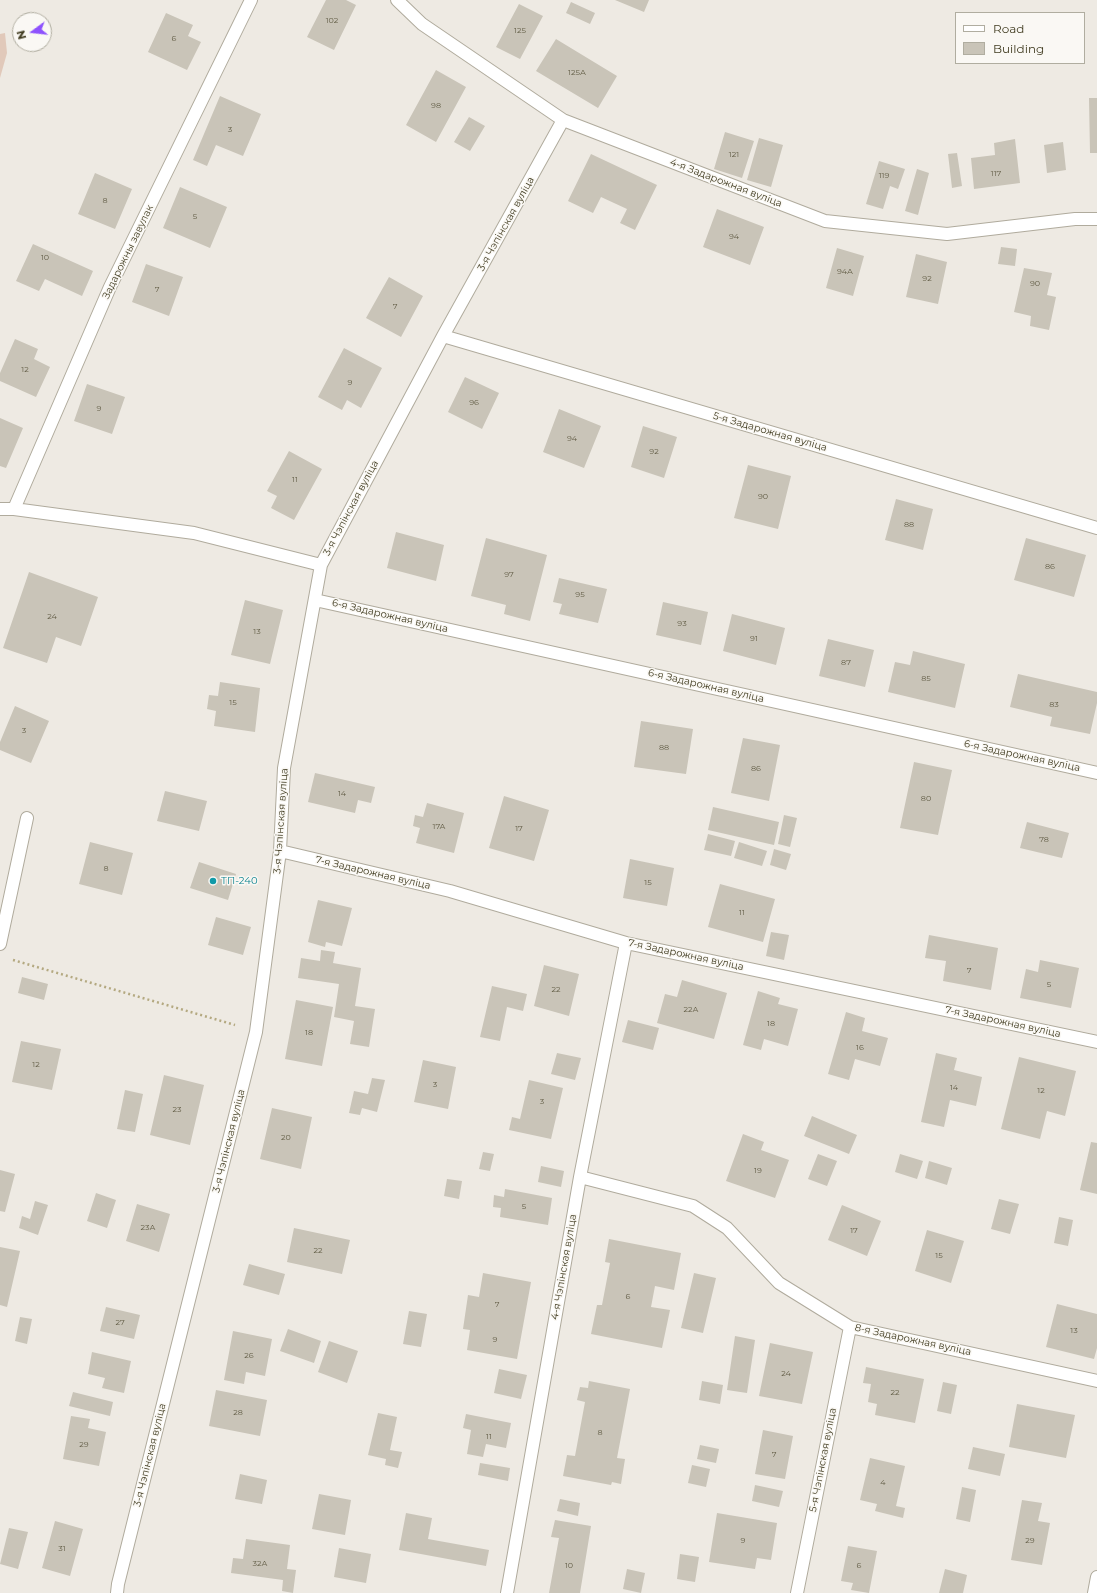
<!DOCTYPE html>
<meta charset="utf-8">
<style>
body{margin:0}
#map{position:relative;width:1097px;height:1593px;overflow:hidden;background:#eeeae3;font-family:Montserrat,sans-serif}
canvas{display:block}
.legend{position:absolute;left:955px;top:12px;width:130px;height:52px;box-sizing:border-box;background:#faf8f4;border:1px solid #b0ada0;margin:0;padding:5px 7px;list-style:none;font-size:12px;color:#413c21}
.legend li{display:flex;align-items:center;gap:8px;height:20px}
.legend b{width:20px;border:1px solid #b0ada0}
.north{position:absolute;left:12px;top:12px;width:40px;height:40px;box-sizing:border-box;background:#faf8f4;border:1px solid #b0ada0;border-radius:50%;rotate:255deg;font-size:11px;font-weight:700;line-height:16px;text-align:center;color:#413c21}
.north::after{content:'';display:block;margin:auto;width:14px;height:18px;background:#8e52fd;clip-path:polygon(50% 0,100% 100%,50% 72%,0 100%)}
</style>
<div id="map">
<canvas width="1097" height="1593"></canvas>
<ul class="legend">
<li><b style="height:5px;background:#fff"></b>Road</li>
<li><b style="height:11px;background:#c9c4b8"></b>Building</li>
</ul>
<div class="north">N</div>
</div>
<script>
const g = document.querySelector('canvas').getContext('2d');
g.lineJoin = 'round';
function paint(path, color) { g.fillStyle = color; g.fill(path, 'evenodd'); }
function strokePath(path, color, width, dash) { g.strokeStyle = color; g.lineWidth = width; g.lineCap = dash ? 'butt' : 'round'; g.setLineDash(dash || []); g.stroke(path); }
function drawText(font, color, halo, rows, align = 'center') {
  g.font = font + ' Montserrat,sans-serif'; g.lineWidth = 3; g.setLineDash([]); g.textBaseline = 'middle'; g.strokeStyle = halo; g.fillStyle = color; for (const [text, x, y, turn = 0] of rows) {
    g.save(); g.translate(x, y); g.rotate((+turn || 0) * Math.PI / 180); g.textAlign = isNaN(turn) ? turn : align; if (halo) g.strokeText(text, 0, 0); g.fillText(text, 0, 0); g.restore();
  }
}
paint(new Path2D(`
 M5,33L7,53L0,78V34Z`), '#e1c9ba');
paint(new Path2D(`
 M326,0H346L356,5L334,50L307,37Z
 M615,0H649L644,12Z
 M571,2L595,13L590,24L566,13Z
 M519,4L543,16L520,59L496,47Z
 M166,13L193,25L188,36L201,42L187,70L148,52Z
 M556,39L617,76L598,108L536,71Z
 M436,70L466,87L436,142L406,125Z
 M220,96L261,114L243,156L216,145L207,166L193,160Z
 M1089,98H1097V153H1090Z
 M469,117L485,126L470,151L454,142Z
 M725,132L754,141L742,178L714,169Z
 M759,138L783,145L771,187L747,180Z
 M1015,139L1020,183L974,189L971,158L995,155L994,143Z
 M1063,142L1066,170L1047,173L1044,145Z
 M957,153L962,186L952,188L948,154Z
 M591,154L657,185L635,230L620,223L627,209L601,197L593,213L568,201Z
 M879,161L905,169L898,189L890,186L883,209L866,204Z
 M917,169L929,173L918,215L905,211Z
 M95,173L132,189L115,229L78,214Z
 M180,187L227,207L210,248L163,228Z
 M717,209L764,227L750,265L703,247Z
 M33,244L93,271L82,296L45,279L39,291L16,281Z
 M1001,247L1017,249L1015,266L998,264Z
 M837,248L864,256L853,296L826,288Z
 M916,254L947,262L938,304L906,297Z
 M146,264L183,277L169,316L132,302Z
 M1024,268L1052,273L1047,295L1056,297L1049,330L1030,326L1031,316L1014,312Z
 M389,277L423,296L401,337L366,318Z
 M15,339L38,349L34,359L50,367L36,397L0,381V373Z
 M344,348L382,368L361,408L347,400L342,410L318,397Z
 M465,377L499,393L482,429L448,412Z
 M87,384L125,397L112,434L74,421Z
 M559,409L601,426L584,468L543,452Z
 M0,418L23,428L6,468L0,466Z
 M643,426L677,437L664,478L631,467Z
 M289,451L322,469L294,520L271,508L277,496L267,491Z
 M748,465L791,476L778,529L734,518Z
 M896,499L933,509L923,550L885,540Z
 M396,532L444,545L436,581L387,568Z
 M486,538L547,555L530,621L504,614L506,605L471,596Z
 M1026,538L1086,555L1074,597L1014,580Z
 M29,572L98,597L81,646L56,637L47,663L3,648Z
 M559,578L607,589L598,623L559,614L562,604L553,602Z
 M245,600L283,610L270,664L231,655Z
 M663,602L708,612L701,645L656,635Z
 M732,614L785,628L776,665L723,651Z
 M828,639L874,650L865,687L819,676Z
 M913,651L965,664L955,708L888,692L895,662L910,665Z
 M1018,674L1097,692V703L1090,734L1050,726L1052,717L1010,707Z
 M220,682L260,688L255,732L214,726L216,711L207,709L209,695L218,696Z
 M15,706L49,721L31,763L0,750V742Z
 M641,721L693,729L686,774L634,767Z
 M743,738L780,745L769,801L731,793Z
 M914,762L952,770L938,835L900,828Z
 M315,773L375,787L371,803L358,800L355,813L308,802Z
 M165,791L207,801L199,831L157,821Z
 M504,796L549,810L534,861L489,848Z
 M427,803L464,813L454,853L416,843L420,828L413,826L415,815L423,817Z
 M713,807L779,822L774,845L708,830Z
 M784,815L797,818L790,847L778,844Z
 M1027,822L1069,833L1062,858L1020,848Z
 M708,834L735,841L731,856L704,850Z
 M90,842L133,853L122,895L79,884Z
 M739,842L767,851L762,866L734,858Z
 M774,849L791,854L786,870L770,865Z
 M630,859L674,868L667,906L623,898Z
 M199,862L236,874L228,900L190,888Z
 M720,884L775,899L763,942L708,927Z
 M318,900L352,908L342,946L326,942L325,947L308,942Z
 M216,917L251,927L243,955L208,945Z
 M771,932L789,935L784,960L766,956Z
 M929,935L998,948L991,990L943,981L946,961L925,958Z
 M321,950L335,952L333,963L361,968L355,1006L375,1009L369,1047L350,1044L354,1021L334,1017L339,984L298,978L301,958L320,961Z
 M1040,960L1079,968L1071,1008L1020,998L1026,969L1038,972Z
 M544,965L579,974L569,1016L534,1006Z
 M22,977L48,984L44,1000L18,993Z
 M682,980L727,993L714,1039L657,1023L665,994L677,997Z
 M492,986L527,994L523,1011L507,1007L500,1041L480,1037Z
 M758,991L780,998L778,1004L798,1009L788,1046L764,1039L761,1050L743,1045Z
 M296,1000L333,1007L322,1066L285,1059Z
 M846,1012L865,1018L862,1031L888,1038L880,1066L855,1059L849,1080L828,1074Z
 M628,1020L659,1028L653,1050L622,1042Z
 M21,1041L61,1049L52,1090L12,1082Z
 M557,1053L581,1058L575,1080L551,1074Z
 M936,1053L957,1058L954,1070L982,1077L976,1106L950,1100L944,1127L921,1122Z
 M1019,1057L1076,1071L1065,1116L1047,1111L1040,1139L1001,1129Z
 M423,1060L456,1067L448,1109L414,1102Z
 M164,1075L204,1085L190,1145L150,1135Z
 M372,1078L385,1080L377,1112L362,1108L360,1115L349,1113L354,1091L368,1094Z
 M529,1080L563,1088L551,1139L509,1130L512,1117L520,1119Z
 M125,1090L143,1094L135,1132L117,1129Z
 M272,1108L312,1117L301,1169L260,1159Z
 M812,1116L857,1135L849,1154L804,1136Z
 M743,1134L764,1142L761,1150L789,1160L775,1198L726,1181Z
 M1091,1142L1097,1143V1194L1080,1190Z
 M483,1152L494,1154L490,1171L479,1169Z
 M818,1154L837,1161L827,1186L808,1179Z
 M900,1154L923,1161L917,1179L895,1172Z
 M929,1161L952,1168L947,1185L925,1178Z
 M541,1166L564,1171L561,1187L538,1182Z
 M0,1170L15,1174L5,1212L0,1211Z
 M447,1179L462,1181L459,1199L444,1196Z
 M505,1189L552,1198L548,1225L500,1217L501,1208L493,1207L494,1195L504,1197Z
 M96,1193L116,1200L107,1228L87,1221Z
 M999,1199L1019,1204L1010,1234L991,1229Z
 M35,1201L48,1205L38,1235L19,1228L22,1216L30,1219Z
 M137,1204L170,1214L159,1252L126,1241Z
 M842,1205L881,1221L867,1256L828,1240Z
 M1059,1217L1073,1220L1068,1246L1054,1243Z
 M294,1228L350,1240L342,1274L287,1262Z
 M927,1230L964,1241L951,1283L915,1271Z
 M609,1239L681,1253L674,1290L655,1286L651,1307L670,1310L662,1348L591,1334L597,1305H602L610,1263L605,1262Z
 M0,1247L20,1251L7,1307L0,1305Z
 M249,1264L285,1274L279,1295L243,1285Z
 M483,1273L531,1282L517,1359L467,1350L470,1330L463,1329L468,1295L479,1297Z
 M694,1273L716,1278L703,1333L681,1328Z
 M1057,1304L1097,1314V1348L1094,1359L1046,1347Z
 M106,1307L140,1315L134,1339L100,1331Z
 M409,1311L427,1314L421,1347L403,1344Z
 M20,1317L32,1319L27,1344L15,1341Z
 M288,1329L321,1341L314,1363L280,1351Z
 M233,1331L272,1339L265,1376L246,1372L244,1384L224,1380Z
 M735,1336L755,1340L747,1393L727,1390Z
 M329,1341L358,1351L347,1383L318,1372Z
 M770,1343L813,1352L802,1404L759,1396Z
 M92,1352L131,1361L124,1393L102,1388L105,1378L88,1374Z
 M866,1367L924,1379L915,1423L875,1415L877,1404L868,1402L871,1384L863,1383Z
 M499,1369L527,1375L521,1399L494,1393Z
 M589,1381L630,1389L617,1458L625,1459L621,1484L612,1482L611,1485L563,1476L567,1455L575,1456L585,1402L577,1400L580,1387L588,1388Z
 M702,1381L723,1385L720,1404L699,1400Z
 M943,1382L957,1385L951,1414L937,1411Z
 M216,1390L267,1400L260,1436L209,1426Z
 M73,1392L113,1402L110,1416L69,1406Z
 M1017,1404L1075,1415L1066,1458L1009,1447Z
 M378,1413L397,1417L390,1450L402,1452L398,1468L385,1465L386,1459L368,1455Z
 M466,1414L511,1423L506,1448L486,1444L483,1457L467,1454L471,1430L463,1428Z
 M71,1416L90,1419L88,1428L106,1432L99,1466L63,1459Z
 M763,1430L793,1436L785,1479L755,1474Z
 M700,1445L719,1449L716,1463L697,1459Z
 M973,1447L1005,1454L1000,1476L968,1469Z
 M870,1458L905,1466L896,1506L905,1508L903,1518L875,1511L877,1504L860,1500Z
 M480,1463L510,1468L508,1481L478,1475Z
 M692,1465L710,1469L706,1487L688,1483Z
 M240,1474L267,1480L262,1504L235,1499Z
 M755,1485L783,1491L779,1507L752,1501Z
 M962,1487L976,1490L970,1522L956,1519Z
 M319,1494L351,1500L345,1535L312,1529Z
 M560,1499L580,1503L578,1516L557,1511Z
 M1022,1500L1042,1503L1038,1521L1050,1523L1042,1565L1011,1560Z
 M406,1513L432,1518L428,1539L489,1550L486,1566L399,1550Z
 M717,1513L777,1523L771,1560L757,1558L755,1569L709,1562Z
 M555,1520L591,1526L580,1593H549L559,1538L551,1537Z
 M55,1521L83,1529L70,1576L42,1568Z
 M9,1528L28,1532L18,1569L0,1564Z
 M246,1539L290,1545L287,1569L296,1570L293,1593L282,1591L283,1580L231,1573L233,1558L243,1559Z
 M848,1546L877,1551L869,1593L851,1590L853,1583L841,1581Z
 M339,1548L371,1554L366,1583L334,1577Z
 M680,1554L699,1557L695,1582L677,1579Z
 M627,1569L645,1573L641,1593L623,1589Z
 M945,1569L967,1575L963,1593H939Z`), '#c9c4b8');
const minor = new Path2D(`
 M397,0L422,24L563,120L825,221L947,234L1075,219H1097
 M443,336L1097,528
 M0,509H14L194,533L321,565
 M14,509L110,287L251,0
 M315,600L1097,773
 M280,851L450,891L626,943L1097,1042
 M0,944L27,818
 M580,1177L693,1206L727,1228L779,1283L850,1327L1097,1381
 M117,1593L118,1584L256,1032L280,851L284,768L321,565L443,336L563,120
 M507,1593L580,1177L626,943
 M797,1593L850,1327
 M1094,1593L1097,1577`);
strokePath(minor, '#b0ab9d', 14);
strokePath(new Path2D(`
 M13,960L235,1025`), '#b4a981', 2.5, [2, 3]);
strokePath(minor, '#fff', 12);
for (const [x, y, r, color] of [
 [213,881,4,"#0f9aa8"]
]) { const dot = new Path2D(); dot.arc(x, y, r, 0, 2 * Math.PI); g.fillStyle = color; g.fill(dot); strokePath(dot, '#faf8f4', 1.5); }
drawText('8px', '#635e47', null, [
 ["102",332,21],
 ["125",520,31],
 ["6",174,39],
 ["125А",577,73],
 ["98",436,106],
 ["3",230,130],
 ["121",734,155],
 ["117",996,174],
 ["119",884,176],
 ["8",105,201],
 ["5",195,217],
 ["94",734,237],
 ["10",45,258],
 ["94А",845,272],
 ["92",927,279],
 ["90",1035,284],
 ["7",157,290],
 ["7",395,307],
 ["12",25,370],
 ["9",350,383],
 ["96",474,403],
 ["9",99,409],
 ["94",572,439],
 ["92",654,452],
 ["11",295,480],
 ["90",763,497],
 ["88",909,525],
 ["86",1050,567],
 ["97",509,575],
 ["95",580,595],
 ["24",52,617],
 ["93",682,624],
 ["13",257,632],
 ["91",754,639],
 ["87",846,663],
 ["85",926,679],
 ["15",233,703],
 ["83",1054,705],
 ["3",24,731],
 ["88",664,748],
 ["86",756,769],
 ["14",342,794],
 ["80",926,799],
 ["17А",439,827],
 ["17",519,829],
 ["78",1044,840],
 ["8",106,869],
 ["15",648,883],
 ["11",742,913],
 ["7",969,971],
 ["5",1049,985],
 ["22",556,990],
 ["22А",691,1010],
 ["18",771,1024],
 ["18",309,1033],
 ["16",860,1048],
 ["12",36,1065],
 ["3",435,1085],
 ["14",954,1088],
 ["12",1041,1091],
 ["3",542,1102],
 ["23",177,1110],
 ["20",286,1138],
 ["19",758,1171],
 ["5",524,1207],
 ["23А",148,1228],
 ["17",854,1231],
 ["22",318,1251],
 ["15",939,1256],
 ["6",628,1297],
 ["7",497,1305],
 ["27",120,1323],
 ["13",1074,1331],
 ["9",495,1340],
 ["26",249,1356],
 ["24",786,1374],
 ["22",895,1393],
 ["28",238,1413],
 ["8",600,1433],
 ["11",489,1437],
 ["29",84,1445],
 ["7",774,1455],
 ["4",883,1483],
 ["9",743,1541],
 ["29",1030,1541],
 ["31",62,1549],
 ["32А",260,1564],
 ["10",569,1566],
 ["6",859,1566]
]);
drawText('10px', '#413c21', '#faf8f4', [
 ["4-я Задарожная вуліца",726,183,21],
 ["3-я Чэпінская вуліца",506,224,-61],
 ["Задарожны завулак",128,252,-64],
 ["5-я Задарожная вуліца",770,432,16],
 ["3-я Чэпінская вуліца",351,508,-62],
 ["6-я Задарожная вуліца",390,616,13],
 ["6-я Задарожная вуліца",706,686,13],
 ["6-я Задарожная вуліца",1022,756,12],
 ["3-я Чэпінская вуліца",281,821,-86],
 ["7-я Задарожная вуліца",373,873,13],
 ["7-я Задарожная вуліца",686,955,12],
 ["7-я Задарожная вуліца",1003,1022,12],
 ["3-я Чэпінская вуліца",229,1141,-76],
 ["4-я Чэпінская вуліца",564,1267,-80],
 ["8-я Задарожная вуліца",913,1340,12],
 ["3-я Чэпінская вуліца",150,1455,-76],
 ["5-я Чэпінская вуліца",823,1460,-79]
]);
drawText('10px', '#0d838f', '#faf8f4', [
 ["ТП-240",221,881]
], 'left');
</script>
